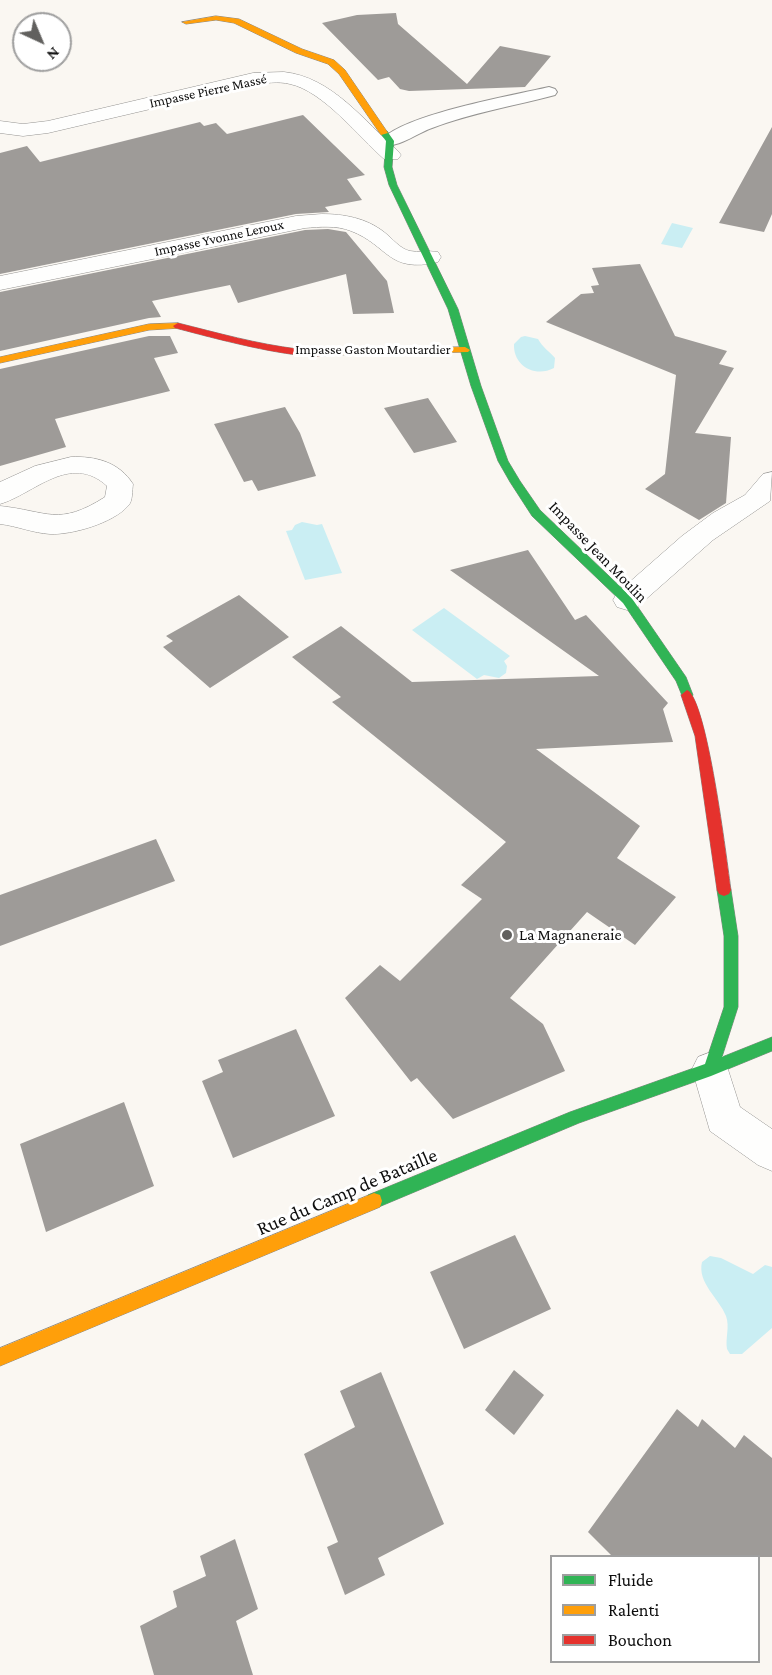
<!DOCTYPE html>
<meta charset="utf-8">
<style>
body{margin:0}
#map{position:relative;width:772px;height:1675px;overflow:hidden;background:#faf7f2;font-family:"Crimson Pro",serif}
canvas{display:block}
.legend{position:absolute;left:550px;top:1555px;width:210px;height:108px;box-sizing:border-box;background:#fff;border:2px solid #9f9f9f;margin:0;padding:8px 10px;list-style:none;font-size:18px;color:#0e0e0e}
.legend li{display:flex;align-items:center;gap:12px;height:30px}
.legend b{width:30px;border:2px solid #9f9f9f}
.north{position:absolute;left:12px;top:12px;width:60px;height:60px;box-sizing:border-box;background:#fff;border:2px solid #9f9f9f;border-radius:50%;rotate:136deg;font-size:16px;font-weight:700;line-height:24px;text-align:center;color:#0e0e0e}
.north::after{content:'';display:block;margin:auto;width:21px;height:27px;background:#61605e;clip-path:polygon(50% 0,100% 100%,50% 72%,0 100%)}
</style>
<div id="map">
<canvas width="772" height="1675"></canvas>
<ul class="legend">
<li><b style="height:8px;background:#30b455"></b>Fluide</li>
<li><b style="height:8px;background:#ff9f0a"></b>Ralenti</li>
<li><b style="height:8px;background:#e5322d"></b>Bouchon</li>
</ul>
<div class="north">N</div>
</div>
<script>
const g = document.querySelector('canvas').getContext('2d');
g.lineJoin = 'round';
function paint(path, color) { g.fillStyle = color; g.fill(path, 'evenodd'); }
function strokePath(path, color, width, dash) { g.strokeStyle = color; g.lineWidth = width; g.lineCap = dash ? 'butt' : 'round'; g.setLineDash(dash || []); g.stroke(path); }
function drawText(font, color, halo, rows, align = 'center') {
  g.font = font + ' "Crimson Pro",serif'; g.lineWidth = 6; g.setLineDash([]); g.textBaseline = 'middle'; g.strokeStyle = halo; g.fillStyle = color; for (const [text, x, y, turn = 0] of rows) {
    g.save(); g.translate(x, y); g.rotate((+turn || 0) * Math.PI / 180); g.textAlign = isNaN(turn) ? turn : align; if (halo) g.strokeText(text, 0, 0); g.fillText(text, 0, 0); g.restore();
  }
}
paint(new Path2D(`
 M672,223L693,228L682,248L661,244Z
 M525,336L538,339C543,348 549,351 555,358L554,368C535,378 513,366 514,344L521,337Z
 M302,522L317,525L322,524L342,573L305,580L286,531L292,530L295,525Z
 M444,608L510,656L504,661L507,666L506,673L499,678L484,675L477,679L412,630Z
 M710,1256L721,1258L753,1274L765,1265L772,1267V1328L742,1354H730L727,1349C725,1338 730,1327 726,1316C719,1298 697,1283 702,1262Z`), '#caeef3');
paint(new Path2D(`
 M396,13L398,24L467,84L500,46L551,56L525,87L409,91L400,89L389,77L378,80L322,23L357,15Z
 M303,115L365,175L347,179L362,200L325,207L329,212L296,214L0,274V153L27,146L40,162L200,122L204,126L216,123L227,134Z
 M772,127V214L764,232L719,223Z
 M328,229L346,232L387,281L394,313L353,314L346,274L238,303L230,285L152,301L161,317L149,318L0,351V292L305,230Z
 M640,264L675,336L727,351L719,364L734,368L695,433L731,437L726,503L699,520L645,489L665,474L676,375L546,322L581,294L594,293L591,286L599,285L592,268Z
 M149,336H170L178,353L154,358L170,391L55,419L66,447L0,466V369Z
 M428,398L457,442L414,453L384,408Z
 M285,407L300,433L316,476L258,491L252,480L244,482L214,424Z
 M528,550L575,620L586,615L668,703L663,709L673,742L536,749L640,826L617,858L676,897L635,945L587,912L510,998L543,1024L565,1071L453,1119L417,1078L411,1082L345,998L380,965L400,981L482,899L461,885L506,842L332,702L341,697L292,657L341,626L412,682L599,676L450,570Z
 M239,595L289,637L210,688L163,647L173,641L166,636Z
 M156,839L175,881L0,946V895Z
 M296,1029L335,1116L233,1158L202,1081L223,1072L218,1060Z
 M124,1102L154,1186L46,1232L20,1144Z
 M515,1235L551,1309L464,1349L430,1272Z
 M514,1370L544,1395L514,1435L485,1410Z
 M381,1372L444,1524L378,1558L385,1575L345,1595L327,1547L338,1542L304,1454L355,1427L340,1391Z
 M677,1409L698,1427L702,1419L735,1448L744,1435L772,1458V1557H613L588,1532Z
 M235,1539L258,1609L236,1621L253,1675H154L140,1626L177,1607L173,1591L206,1576L200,1556Z`), '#9e9b98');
const lane = new Path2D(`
 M549,87L555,89L557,92L555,95C514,106 471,113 432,128C417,133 399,148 384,145L381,141C400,115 515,95 549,87Z`);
const street = new Path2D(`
 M284,72C332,77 364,121 398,151L401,155L398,159H384C359,137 323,91 290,84C278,81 265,83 253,85L48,133L23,136L0,133V121L23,124L48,121L253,73Z
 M322,214C344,214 366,218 384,232C392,238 400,249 410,251C419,253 428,250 438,252L441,257L438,262C388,274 388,245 351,231C336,225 320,227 305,228L0,290V276L296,216Z
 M71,457C96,456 119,462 133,484C132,491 133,501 128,506C113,523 72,535 50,534C33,533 17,526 0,524V506C48,511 58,527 105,497L107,486C70,452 34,494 0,504V482L35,466Z
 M772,472L770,501L713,540L637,607L627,610L617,607L613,600L617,593L682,536L713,513L745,495L763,474Z
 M711,1052L724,1057L740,1107L772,1129V1171L758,1165L710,1131L692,1069L698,1057Z`);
const fast = new Path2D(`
 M381,131H387L394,141L392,167L397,185L458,309L481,386L508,461L520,481L540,510L631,597L686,677L693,695L691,698H683L676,681L623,603L532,516L510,482L498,461L471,386L448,309L389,185L384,167L386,141L380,133Z
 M724,884L729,886L731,890L738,936V1007L722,1057L772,1037V1051L711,1076L579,1123L374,1209L368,1207L366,1201L368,1195L570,1112L705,1064L724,1007V936L717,890L719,886Z`);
const slow = new Path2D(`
 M216,16L239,19L302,49L334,60L345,70L388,133L381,135L339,74L328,64L296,53L234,23L216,20L186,24L182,22Z
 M178,323L183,326L181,328L149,330L0,363V357L149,324Z
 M465,347L470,350L468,352L334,355L329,352L334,349Z
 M374,1193L380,1195L382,1201L380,1207L0,1366V1348Z`);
const jam = new Path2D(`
 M178,323C218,333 257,344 298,349C310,350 329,345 339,352C318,368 203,335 175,328L173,326Z
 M687,690C707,697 727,862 731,890L729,894L724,896L719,894L717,890L695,736L681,695Z`);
strokePath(lane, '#949391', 2);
strokePath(street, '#949391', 1);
strokePath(fast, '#8b8a87', 1);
strokePath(slow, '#8b8a87', 1);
strokePath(jam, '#8b8a87', 1);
paint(lane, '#fefefd');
paint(street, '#fefefd');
paint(fast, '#30b455');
paint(slow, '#ff9f0a');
paint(jam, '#e5322d');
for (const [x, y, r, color] of [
 [507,935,6,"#61605e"]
]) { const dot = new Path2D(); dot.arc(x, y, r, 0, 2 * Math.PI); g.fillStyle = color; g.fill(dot); strokePath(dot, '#fff', 2); }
drawText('14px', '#0e0e0e', '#fff', [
 ["Impasse Pierre Massé",208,91,-12],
 ["Impasse Yvonne Leroux",219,238,-12],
 ["Impasse Gaston Moutardier",373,350]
]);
drawText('16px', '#0e0e0e', '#fff', [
 ["Impasse Jean Moulin",598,552,46]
]);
drawText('16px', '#0e0e0e', '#fff', [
 ["La Magnaneraie",519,935]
], 'left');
drawText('20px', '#0e0e0e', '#fff', [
 ["Rue du Camp de Bataille",347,1192,-23]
]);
</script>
